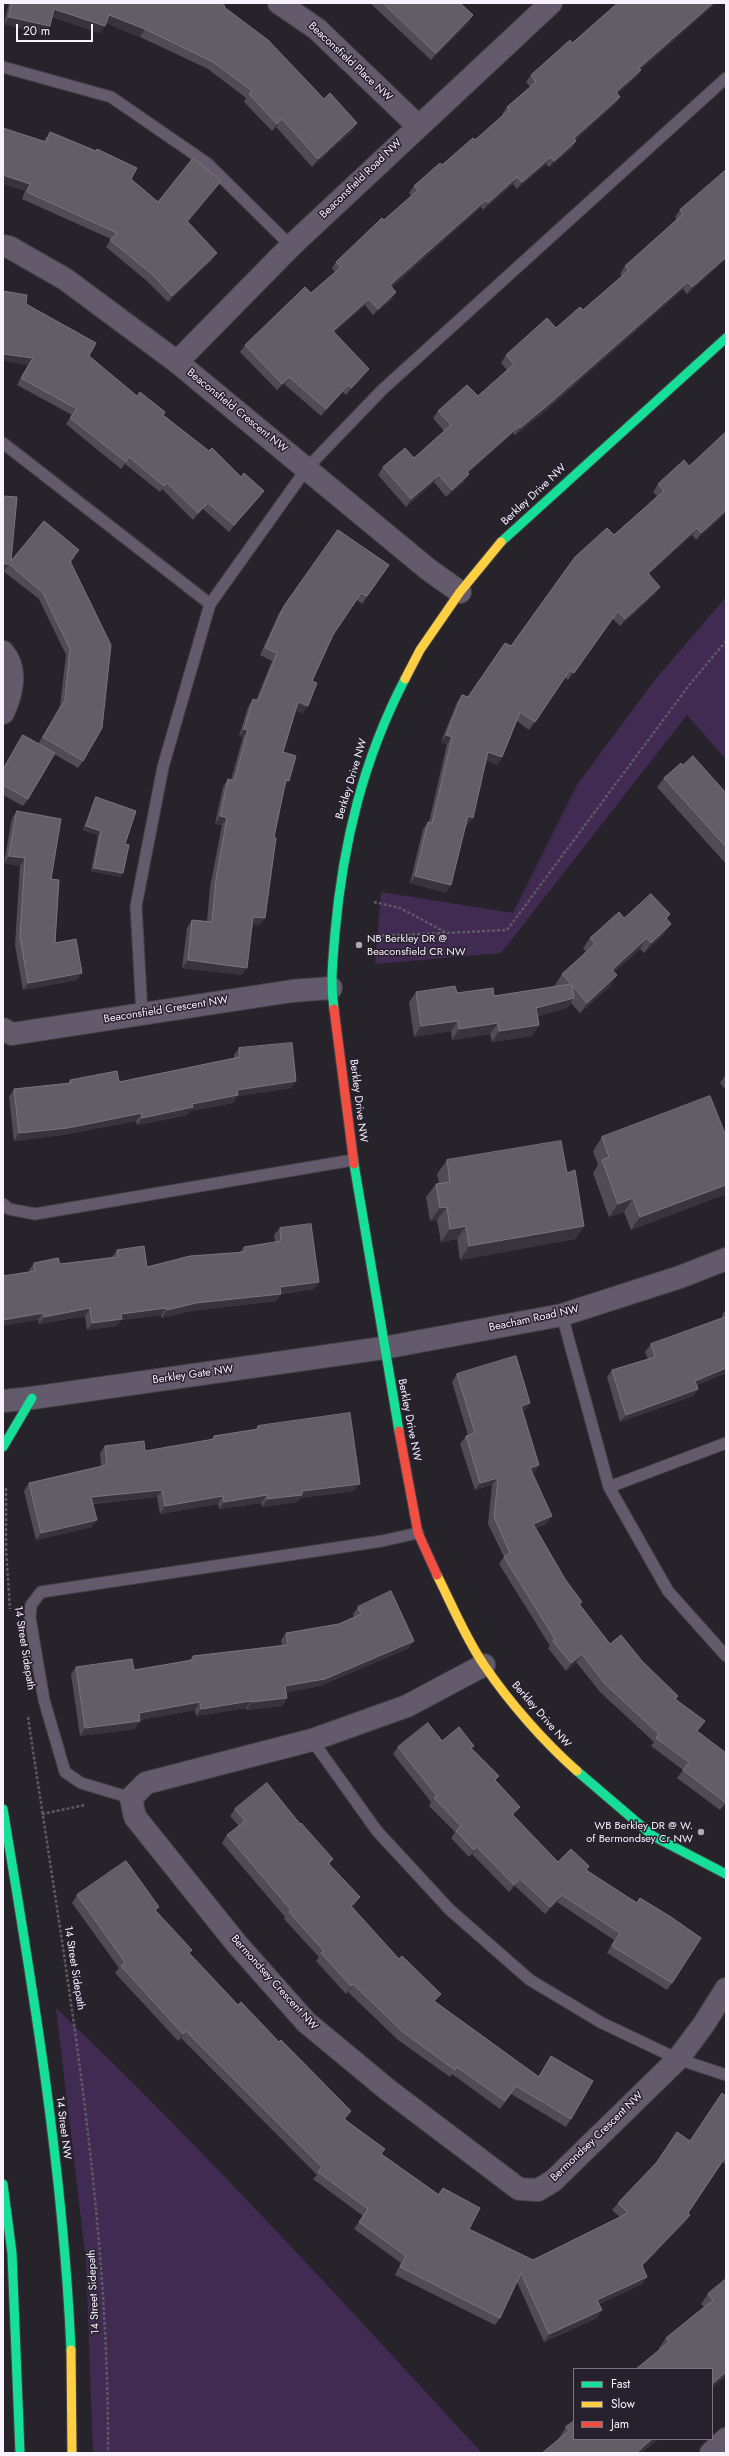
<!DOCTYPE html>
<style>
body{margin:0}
#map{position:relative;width:729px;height:2456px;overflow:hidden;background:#27232a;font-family:Jost,sans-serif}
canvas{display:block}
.frame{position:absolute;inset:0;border:4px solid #f7f2fc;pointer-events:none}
.legend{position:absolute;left:573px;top:2368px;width:140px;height:72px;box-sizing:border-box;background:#27202d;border:1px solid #7a7480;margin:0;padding:5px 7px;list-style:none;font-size:12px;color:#f7f2fc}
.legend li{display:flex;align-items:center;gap:8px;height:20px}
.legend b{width:20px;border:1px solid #7a7480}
.scale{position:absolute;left:16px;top:24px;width:77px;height:18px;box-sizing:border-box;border:2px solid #f7f2fc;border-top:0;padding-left:5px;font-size:12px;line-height:14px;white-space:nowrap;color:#f7f2fc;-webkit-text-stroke:3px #27202d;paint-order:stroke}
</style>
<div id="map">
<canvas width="729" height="2456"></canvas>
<div class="frame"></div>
<ul class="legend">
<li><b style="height:5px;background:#16e098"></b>Fast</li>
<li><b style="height:5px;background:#ffcf43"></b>Slow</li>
<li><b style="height:5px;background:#f24e42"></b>Jam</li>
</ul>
<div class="scale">20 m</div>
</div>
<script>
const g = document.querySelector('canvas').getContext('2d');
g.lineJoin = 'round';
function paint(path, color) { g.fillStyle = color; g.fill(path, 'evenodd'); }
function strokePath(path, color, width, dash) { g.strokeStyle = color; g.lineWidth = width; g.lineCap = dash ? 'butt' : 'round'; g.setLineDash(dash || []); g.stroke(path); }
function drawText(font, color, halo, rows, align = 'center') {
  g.font = font + ' Jost,sans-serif'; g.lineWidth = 3; g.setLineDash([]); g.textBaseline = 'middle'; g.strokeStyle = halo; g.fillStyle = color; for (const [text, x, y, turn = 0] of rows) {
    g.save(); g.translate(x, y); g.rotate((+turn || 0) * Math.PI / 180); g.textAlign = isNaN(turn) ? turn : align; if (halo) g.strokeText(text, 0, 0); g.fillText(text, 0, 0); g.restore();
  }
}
paint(new Path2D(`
 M726,597V759L687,715L501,953L375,964L381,892L513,913L577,785L654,681Z
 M56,2008C205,2150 343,2302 482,2453H93L86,2261Z`), '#422b53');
const lane = new Path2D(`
 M3,67L111,97L207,163L291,246
 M3,443L210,604
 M142,1014L136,906L163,767L210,604L307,468L382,390L726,78
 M3,1204L9,1209L35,1214L353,1160
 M562,1315L609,1487L668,1591L726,1656
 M609,1487L726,1443
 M312,1740L377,1831L450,1910L530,1980L602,2023L678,2059L726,2075
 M131,1798L81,1783L65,1772L44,1700L30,1618L31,1605L41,1592L382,1541L418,1533`);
const street = new Path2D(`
 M279,3L317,29L418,126
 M3,246L9,247L65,279L177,362L429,570L460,592
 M177,362L291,246L551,3
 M3,652C18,669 12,694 3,713
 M3,1029L12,1034L292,991L331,988
 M3,1401L32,1398L383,1348L562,1315L680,1277L726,1259
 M484,1665L407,1706L312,1740L146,1783L131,1798L135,1817L236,1943L306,2022L388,2090L519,2189L538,2190L553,2181L678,2059L704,2024L726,1989
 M711,2453L726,2439`);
const fast = new Path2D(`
 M501,542L726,338
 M334,1009C330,983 333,959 335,933C343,843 363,760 405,679
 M354,1164L399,1431
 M3,1447L32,1398
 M577,1771L653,1836L726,1874
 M3,1809C33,1989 63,2168 71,2350
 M3,2184L12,2253L20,2453`);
const slow = new Path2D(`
 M405,679L420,650L460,592L501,542
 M437,1575C452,1605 465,1637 484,1665C509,1702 544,1742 577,1771
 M71,2350L72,2453`);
const jam = new Path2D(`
 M334,1009L354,1164
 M399,1431L418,1533L437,1575`);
strokePath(lane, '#444147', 13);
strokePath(street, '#444147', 24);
strokePath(fast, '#444147', 11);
strokePath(slow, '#444147', 11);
strokePath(jam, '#444147', 11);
strokePath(new Path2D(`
 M374,902L400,908L447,933L507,930L690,684L726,641
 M372,936L446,933
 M6,1488V1549L10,1609
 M28,1717C64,1961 109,2205 108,2453
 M42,1814L85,1805`), '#5e5963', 2.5, [3, 2]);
strokePath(lane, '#635b6b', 11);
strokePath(street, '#635b6b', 22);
strokePath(fast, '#16e098', 9);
strokePath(slow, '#ffcf43', 9);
strokePath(jam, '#f24e42', 9);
paint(new Path2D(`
 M9,3H220L324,99L357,123L352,131L312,167L276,127L272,131L244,102L246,98L208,69L140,37L106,23L100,33L52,17L50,26L45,34L4,24Z
 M370,3H460L473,15L468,23L431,60Z
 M618,3H716L641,69V70L637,76L617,94L620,97L615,104L575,140L572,148L549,167L546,164L517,189L513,184L483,210L481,207L392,287V299L373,315L365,305L334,332L364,375L346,395L343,392L321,416L284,384L277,390L240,352L245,345L311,293L335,272L332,268L336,262L384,220L412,196L409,193L414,186L475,140L503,115L502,114L507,107L530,87L526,82L531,75L572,43Z
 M50,132L96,151L97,149L131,179L158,202L221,181L216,188L188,222L212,260L168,302L148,282L106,247L111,239L22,199L45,139Z
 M726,170V259L687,294L683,289L544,412L515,435L513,433L468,473L469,474L464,482L446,497L434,482L406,507L378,475L383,467L414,458L444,431L433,418L438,411L478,396L507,370L501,363L506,355L556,328L583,310L622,276L620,274L625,266L677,220L675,217L680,210Z
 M26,304L137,396L163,415L259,497L229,532L203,509L193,520L162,489L160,492L125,464L121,469L66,424L72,415L17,385L28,365Z
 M726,432V513L696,540L692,535L649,574L655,594L620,626L612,618L568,680L565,677L529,730L517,721L502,757L497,765L486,760L468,825H466L446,893L410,883L423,829L428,822H429L447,744L441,742L457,702L462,695L468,697L511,646L614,535L657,496L653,492L658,484L689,466Z
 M338,530L389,565L362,604L357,600L333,635L312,681L303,713L296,711L283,752L284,787L274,837L260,925L253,924L242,975L182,968L187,928L192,920L207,922L210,887L222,825L215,824L223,787L228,779L231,780L243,737L239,736L248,707L253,699L256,700L272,661L260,655L279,613Z
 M75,557L71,562L83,761L78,768L54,754L28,799L23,806L3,795V768L18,742L23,735L38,744L60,706L66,655L39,599L3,571L11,561Z
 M683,765L726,793V864L657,787L664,778Z
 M96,797L121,877L91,871L98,835L83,830L94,801Z
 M17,811L51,879L55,943L77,980L23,990L15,945L20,866L4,863L12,818Z
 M670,914L667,919L664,934L644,953L640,949L614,972L610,986L580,1013L571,1003L567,1008L538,1016L539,1025L532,1036L492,1042L490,1034L452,1040L451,1031L414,1037L409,1002L416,992L457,993L494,996L556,987L555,985L562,974L586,952L583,948L590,938L624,918Z
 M239,1048L296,1081L291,1088L237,1096L233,1103L190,1111L187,1115L137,1125L136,1121L62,1135L14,1141L9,1097L14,1089L68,1083L70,1080L119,1082L234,1058V1055Z
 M726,1074V1090L720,1083Z
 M726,1136V1194L631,1230L624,1212L609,1217L593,1173L598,1165L593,1151L602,1137Z
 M447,1160L567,1173L584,1226L575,1239L460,1260L457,1239L441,1242L437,1220L430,1221L426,1197L436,1184L439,1183L437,1174Z
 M280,1228L319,1282L314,1289L281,1294L276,1301L191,1311L161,1318V1315L121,1320L116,1326L87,1330L85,1316L39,1324L29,1270L34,1263L60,1264L112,1257L117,1250L147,1267L240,1252L244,1247L275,1242L274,1235Z
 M726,1309V1373L697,1385L698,1389L693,1396L620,1422L607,1377L612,1370L648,1359L645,1352L651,1344L723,1318L722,1315Z
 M457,1374L530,1403L525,1410L522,1411L534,1473H532L546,1524L536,1528L580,1605L610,1644L642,1661L678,1696L676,1699L697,1731L726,1803L720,1810L677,1778L683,1770L651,1746L654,1742L600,1692L576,1662L566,1671L548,1648L550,1646L499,1564L504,1557L488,1524L492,1485L475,1490L460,1444L466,1436L468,1435L452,1382Z
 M258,1426L354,1491L300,1498L297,1502L262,1507L261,1503L219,1509L218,1504L160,1514L157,1497L93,1504L92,1527L36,1540L24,1491L29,1483L101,1466L100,1453L105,1446L145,1451L211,1440L214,1436L255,1430Z
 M358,1607L409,1648L320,1686L286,1692L287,1698L282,1706L246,1710V1708L196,1716L195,1710L140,1720L135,1729L80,1736L71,1674L76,1667L134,1670L189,1660L193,1656L282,1645L281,1640L286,1633L339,1624L354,1617L353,1614Z
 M442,1741L472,1749L496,1781L515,1814L513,1816L558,1862L586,1871L636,1903L640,1898L672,1983L667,1990L607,1953L614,1940L557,1902L545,1914L515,1886L509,1892L472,1854L469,1857L451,1838L455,1832L429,1806L431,1802L393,1754L398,1747Z
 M235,1809L300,1824L333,1859L329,1865L355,1905L352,1907L435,2002L538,2077L551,2056L571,2119L566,2127L511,2094L500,2109L452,2074L450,2077L398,2040L348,1992L346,1994L316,1961L319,1957L284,1919L285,1917L222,1843L227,1835L239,1826L230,1816Z
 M77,1895L156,1911L189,1954L345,2119L382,2154L438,2194L443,2188L469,2229L533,2260L620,2217L612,2210L618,2203L690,2141L726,2096V2164L722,2162L688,2213L685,2222L642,2266V2284L599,2304L597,2318L544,2342L517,2282L500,2318L495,2325L395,2275L401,2263L354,2229L363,2216L313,2179L317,2175L181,2038L178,2041L115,1973L119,1968L72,1903Z
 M726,2279V2376L712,2388V2369L660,2350L659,2348L666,2338L704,2307L701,2304L708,2294Z
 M566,2427L574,2439H658L641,2453H542L559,2439V2438Z`), '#514c53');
paint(new Path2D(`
 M713,3H716L635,74L639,68Z
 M54,9L105,26L100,33L49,16Z
 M109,15L145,29L140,37L104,22Z
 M473,15L468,23L431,60L436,53Z
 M9,17L50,26L45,34L4,24Z
 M641,70L637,76L611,99L616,92Z
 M620,97L615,104L569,145L574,138Z
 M282,119L276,127L272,131L277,124Z
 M357,123L352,131L312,167L318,159Z
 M576,141L572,148L549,167L554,161Z
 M551,157L546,164L517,189L522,182Z
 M3,175L30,184L25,191L3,184Z
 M517,177L513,184L483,210L488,203Z
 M221,181L216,188L182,228L187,221Z
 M486,200L481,207L386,292L390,285Z
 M217,253L212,260L168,302L172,296Z
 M726,257V259L687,294L692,287Z
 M688,282L683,289L544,412L515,435L520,428Z
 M396,292L392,299L373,315L378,309Z
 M369,299L365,305L328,338L333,331Z
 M3,354L33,358L28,365L3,361Z
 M369,369L364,375L346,395L351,388Z
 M289,377L284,384L277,390L282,384Z
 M348,385L343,392L321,416L326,409Z
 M519,426L513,433L462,479L467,472Z
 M469,474L464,482L446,497L452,490Z
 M439,475L434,482L406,507L411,499Z
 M264,491L259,497L229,532L234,525Z
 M208,503L203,509L193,520L198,513Z
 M726,510V513L696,540L701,533Z
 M697,528L692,535L642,580L648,573Z
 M3,564H9L4,571H3Z
 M660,587L655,594L620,626L625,619Z
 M298,702L308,706L303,713L293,710Z
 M244,729L248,730L243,737L239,736Z
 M446,735L452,737L447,744L441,742Z
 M488,752L502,757L497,765L483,759Z
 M286,780L289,781L284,788Z
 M220,816L227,818L222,825L215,824Z
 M468,816L473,818L468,825L463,824Z
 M86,826L101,831L98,835L83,830Z
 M9,856L25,858L20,866L4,863Z
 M94,868L123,873L121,877L91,871Z
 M415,876L451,885L446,893L410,883Z
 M253,917L265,918L260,925L248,924Z
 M671,924L664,934L644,953L651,943Z
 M647,938L640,949L605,980L612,970Z
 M188,960L247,968L242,975L182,968Z
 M82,973L77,980L23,990L28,983Z
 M617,975L610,986L580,1013L587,1003Z
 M574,998L567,1008L529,1019L536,1008Z
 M458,1021L451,1031L414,1037L421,1026Z
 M498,1023L490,1034L452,1040L459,1029Z
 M539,1025L532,1036L492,1042L499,1031Z
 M296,1081L291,1088L237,1096L233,1103L190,1111L187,1115L137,1125L142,1118L192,1104L237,1090Z
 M142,1113L136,1121L62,1135L14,1141L19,1133Z
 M726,1185V1194L631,1230L640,1217Z
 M633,1198L624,1212L609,1217L618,1204Z
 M447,1207L437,1220L430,1221L440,1208Z
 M466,1226L457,1239L441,1242L450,1229Z
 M584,1226L575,1239L460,1260L469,1246Z
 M319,1282L314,1289L275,1294L280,1287Z
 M281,1294L276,1301L191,1311L161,1318L167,1310L196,1303Z
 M90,1308L85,1316L39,1324L44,1317Z
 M166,1308L161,1315L121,1320L116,1326L87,1330L92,1323L121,1314Z
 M43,1313L38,1320L3,1326V1320Z
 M726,1368V1373L690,1388L695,1381Z
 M698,1389L693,1396L620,1422L626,1415Z
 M530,1403L525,1410L515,1413L521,1406Z
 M539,1465L534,1473L524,1476L530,1468Z
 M498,1478L492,1485L475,1490L480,1483Z
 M360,1484L354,1491L300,1498L297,1502L262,1507L267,1499L302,1491Z
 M162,1490L157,1497L86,1504L91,1497Z
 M267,1495L261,1503L219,1509L224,1502Z
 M223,1496L218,1504L160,1514L165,1506Z
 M552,1516L546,1524L528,1532L533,1524Z
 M97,1520L92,1527L36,1540L41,1533Z
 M414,1641L409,1648L320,1686L280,1694L285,1686Z
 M582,1654L576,1662L566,1671L571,1663Z
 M287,1698L282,1706L246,1710L252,1702Z
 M251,1701L246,1708L196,1716L201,1709Z
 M200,1702L195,1710L134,1721L139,1713Z
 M140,1721L135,1729L80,1736L85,1728Z
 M520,1807L515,1814L507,1822L512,1814Z
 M477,1847L472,1854L469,1857L474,1850Z
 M520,1879L515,1886L509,1892L514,1885Z
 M562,1895L557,1902L545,1914L550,1907Z
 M360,1897L355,1905L345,1913L351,1906Z
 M353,1984L348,1992L346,1994L351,1986Z
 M186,2031L181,2038L178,2041L183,2034Z
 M690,2215L685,2222L637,2272L642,2265Z
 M647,2277L642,2284L592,2307L597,2300Z
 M602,2310L597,2318L544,2342L549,2334Z
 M726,2372V2376L712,2388V2384Z
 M652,2439H658L641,2453H636Z`), '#38343b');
const building = new Path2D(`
 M12,3H220L225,6L224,7L268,40L324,99L330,93L357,123L318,159L282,119L277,124L249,94L252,91L213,62L145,29L109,15L105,26L54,9L50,26L9,17Z
 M383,3H460L473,15L436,53Z
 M618,3H713L639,68L641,70L616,92L620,97L574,138L576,141L554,161L551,157L522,182L517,177L488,203L486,200L390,285L396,292L378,309L369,299L333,331L369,369L351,388L348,385L326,409L289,377L282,384L245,345L305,287L311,293L341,267L336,262L382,218L384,220L418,190L414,186L440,163L442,165L473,138L475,140L509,110L507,107L536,82L531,75L570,40L572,43Z
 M3,128L46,142L50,132L96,151L97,149L137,168L131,179L158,202L193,158L221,181L187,221L217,253L172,296L153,275L110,240L117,233L27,192L30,184L3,175Z
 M726,170V257L692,287L688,282L549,404L520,428L519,426L467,472L469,474L452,490L439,475L411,499L383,467L405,448L414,458L451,425L438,411L467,385L478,396L514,364L506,355L547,318L556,328L580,307L583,310L629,270L625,266L683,214L680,210Z
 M3,291L27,295L26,304L96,343L89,356L137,396L140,392L165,412L163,415L209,451L212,448L241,477L244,473L264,491L234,525L208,503L198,513L167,483L164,486L129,457L126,462L70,418L77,409L21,378L33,358L3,354Z
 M726,432V510L701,533L697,528L648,573L660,587L625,619L618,611L574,673L570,670L535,722L520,712L502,757L488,752L473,818L468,816L451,885L415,876L428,822L432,823L452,737L446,735L462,695L468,697L505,643L511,646L575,557L607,528L614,535L664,491L658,484L684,460L689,466Z
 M3,496L17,497L11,561L44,521L79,550L70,561L111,645L102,728L83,761L43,737L65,700L70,649L43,593L9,564H3Z
 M338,530L389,565L367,596L361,593L333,635L312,681L317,683L308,706L298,702L283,752L296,756L289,781L286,780L274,837L276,838L265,918L253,917L247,968L188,960L192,920L212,922L216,879L227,818L220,816L228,779L234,781L248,730L244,729L253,699L258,701L277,653L265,648L284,606Z
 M23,735L55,753L28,799L3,785V770Z
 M693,756L726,793V847L664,778L681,763L683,765Z
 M96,797L136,811L125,844L129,845L123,873L94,868L101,831L86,826Z
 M17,811L61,819L51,879L59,880L55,943L76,939L82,973L28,983L20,937L25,858L9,856Z
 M651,894L670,914L666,918L671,924L651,943L647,938L612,970L617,975L587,1003L572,985L574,998L536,1008L539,1025L499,1031L498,1023L459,1029L458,1021L421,1026L416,992L455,986L457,993L493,988L494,996L571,984L562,974L595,944L590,938L619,912L624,918Z
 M292,1043L296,1081L237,1090L238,1095L192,1104L193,1107L142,1118V1113L68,1128L19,1133L14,1089L71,1083L70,1080L117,1071L119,1082L240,1057L239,1048Z
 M710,1096L726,1136V1185L640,1217L633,1198L618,1204L602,1160L609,1157L602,1137Z
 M561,1141L567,1173L575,1170L584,1226L469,1246L466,1226L450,1229L447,1207L440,1208L436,1184L450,1182L447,1160Z
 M311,1224L319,1282L280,1287L281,1294L196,1303L167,1310L166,1308L121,1314L122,1319L92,1323L90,1308L44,1317L43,1313L3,1320V1276L35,1271L34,1263L58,1258L60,1264L118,1257L117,1250L144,1246L147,1267L190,1256L245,1252L244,1247L281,1241L280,1228Z
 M726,1317V1368L695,1381L698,1389L626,1415L612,1370L655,1357L651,1344Z
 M516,1356L530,1403L521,1406L539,1465L530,1468L552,1516L533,1524L565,1579L582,1602L579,1604L610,1644L621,1635L642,1661L678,1696L675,1699L705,1721L697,1731L726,1753V1803L683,1770L689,1762L656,1738L659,1734L605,1684L582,1654L571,1663L553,1641L555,1639L504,1557L510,1553L494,1517L498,1478L480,1483L466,1436L475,1433L457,1374Z
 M350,1413L360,1484L302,1491V1495L267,1499V1495L224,1502L223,1496L165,1506L162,1490L91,1497L97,1520L41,1533L29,1483L107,1465L105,1446L144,1441L145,1451L214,1439V1436L258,1429V1426Z
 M391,1591L414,1641L325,1679L285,1686L287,1698L252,1702L251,1701L201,1709L200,1702L139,1713L140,1721L85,1728L76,1667L132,1659L134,1670L193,1660V1656L288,1645L286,1633L339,1624L361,1614L358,1607Z
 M428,1723L442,1741L459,1727L474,1746L471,1748L499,1776L495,1780L520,1807L512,1814L558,1862L571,1849L589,1866L586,1870L637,1903L640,1898L671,1917L701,1938L672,1983L612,1946L620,1933L562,1895L550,1907L520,1879L514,1885L477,1847L474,1850L456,1831L461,1826L434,1798L437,1796L398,1747Z
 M267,1783L300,1824L301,1823L333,1859L328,1863L360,1897L351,1906L399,1959L402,1956L441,1994L434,2001L539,2077L551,2056L593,2081L571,2119L516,2086L505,2101L457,2067L455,2070L403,2032L353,1984L351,1986L321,1953L324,1951L289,1912L291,1910L227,1835L245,1821L235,1809Z
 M126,1861L159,1907L155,1910L192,1950L189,1953L238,2005L241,2002L279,2042L281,2040L351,2111L344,2119L385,2149L381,2154L439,2195L443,2188L480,2208L469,2229L533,2260L628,2213L618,2203L657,2162L677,2132L690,2141L722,2093L726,2096V2156L688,2213L690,2215L642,2265L647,2277L597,2300L602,2310L549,2334L521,2273L500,2318L400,2267L406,2256L359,2222L368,2209L318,2172L322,2167L186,2031L183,2034L121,1966L125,1962L77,1895Z
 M726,2279V2372L712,2384V2369H636L669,2342L666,2338L713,2300L708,2294Z
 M574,2421V2439H652L636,2453H542L569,2431L566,2427Z`);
paint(building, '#625e65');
strokePath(building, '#7a757d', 1);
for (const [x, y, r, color] of [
 [359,945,4,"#aeaab2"],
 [701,1832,4,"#aeaab2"]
]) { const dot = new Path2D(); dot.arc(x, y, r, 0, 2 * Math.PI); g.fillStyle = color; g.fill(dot); strokePath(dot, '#27202d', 1.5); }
drawText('11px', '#f7f2fc', '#27202d', [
 ["Beaconsfield Place NW",350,62,43],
 ["Beaconsfield Road NW",361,179,-44],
 ["Beaconsfield Crescent NW",237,411,39],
 ["Berkley Drive NW",534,495,-43],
 ["Berkley Drive NW",352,779,-73],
 ["Beaconsfield Crescent NW",166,1010,-9],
 ["Berkley Drive NW",358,1101,83],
 ["Beacham Road NW",534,1319,-12],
 ["Berkley Gate NW",193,1375,-8],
 ["Berkley Drive NW",409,1420,79],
 ["14 Street Sidepath",24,1648,81],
 ["Berkley Drive NW",541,1715,49],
 ["14 Street Sidepath",74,1968,81],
 ["Bermondsey Crescent NW",274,1983,48],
 ["14 Street NW",63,2128,83],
 ["Bermondsey Crescent NW",597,2137,-44],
 ["14 Street Sidepath",94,2292,-93]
]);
drawText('11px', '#f7f2fc', '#27202d', [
 ["NB Berkley DR @",367,939],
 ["Beaconsfield CR NW",367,952],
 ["WB Berkley DR @ W.",693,1826,"right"],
 ["of Bermondsey Cr NW",693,1839,"right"]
], 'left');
</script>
